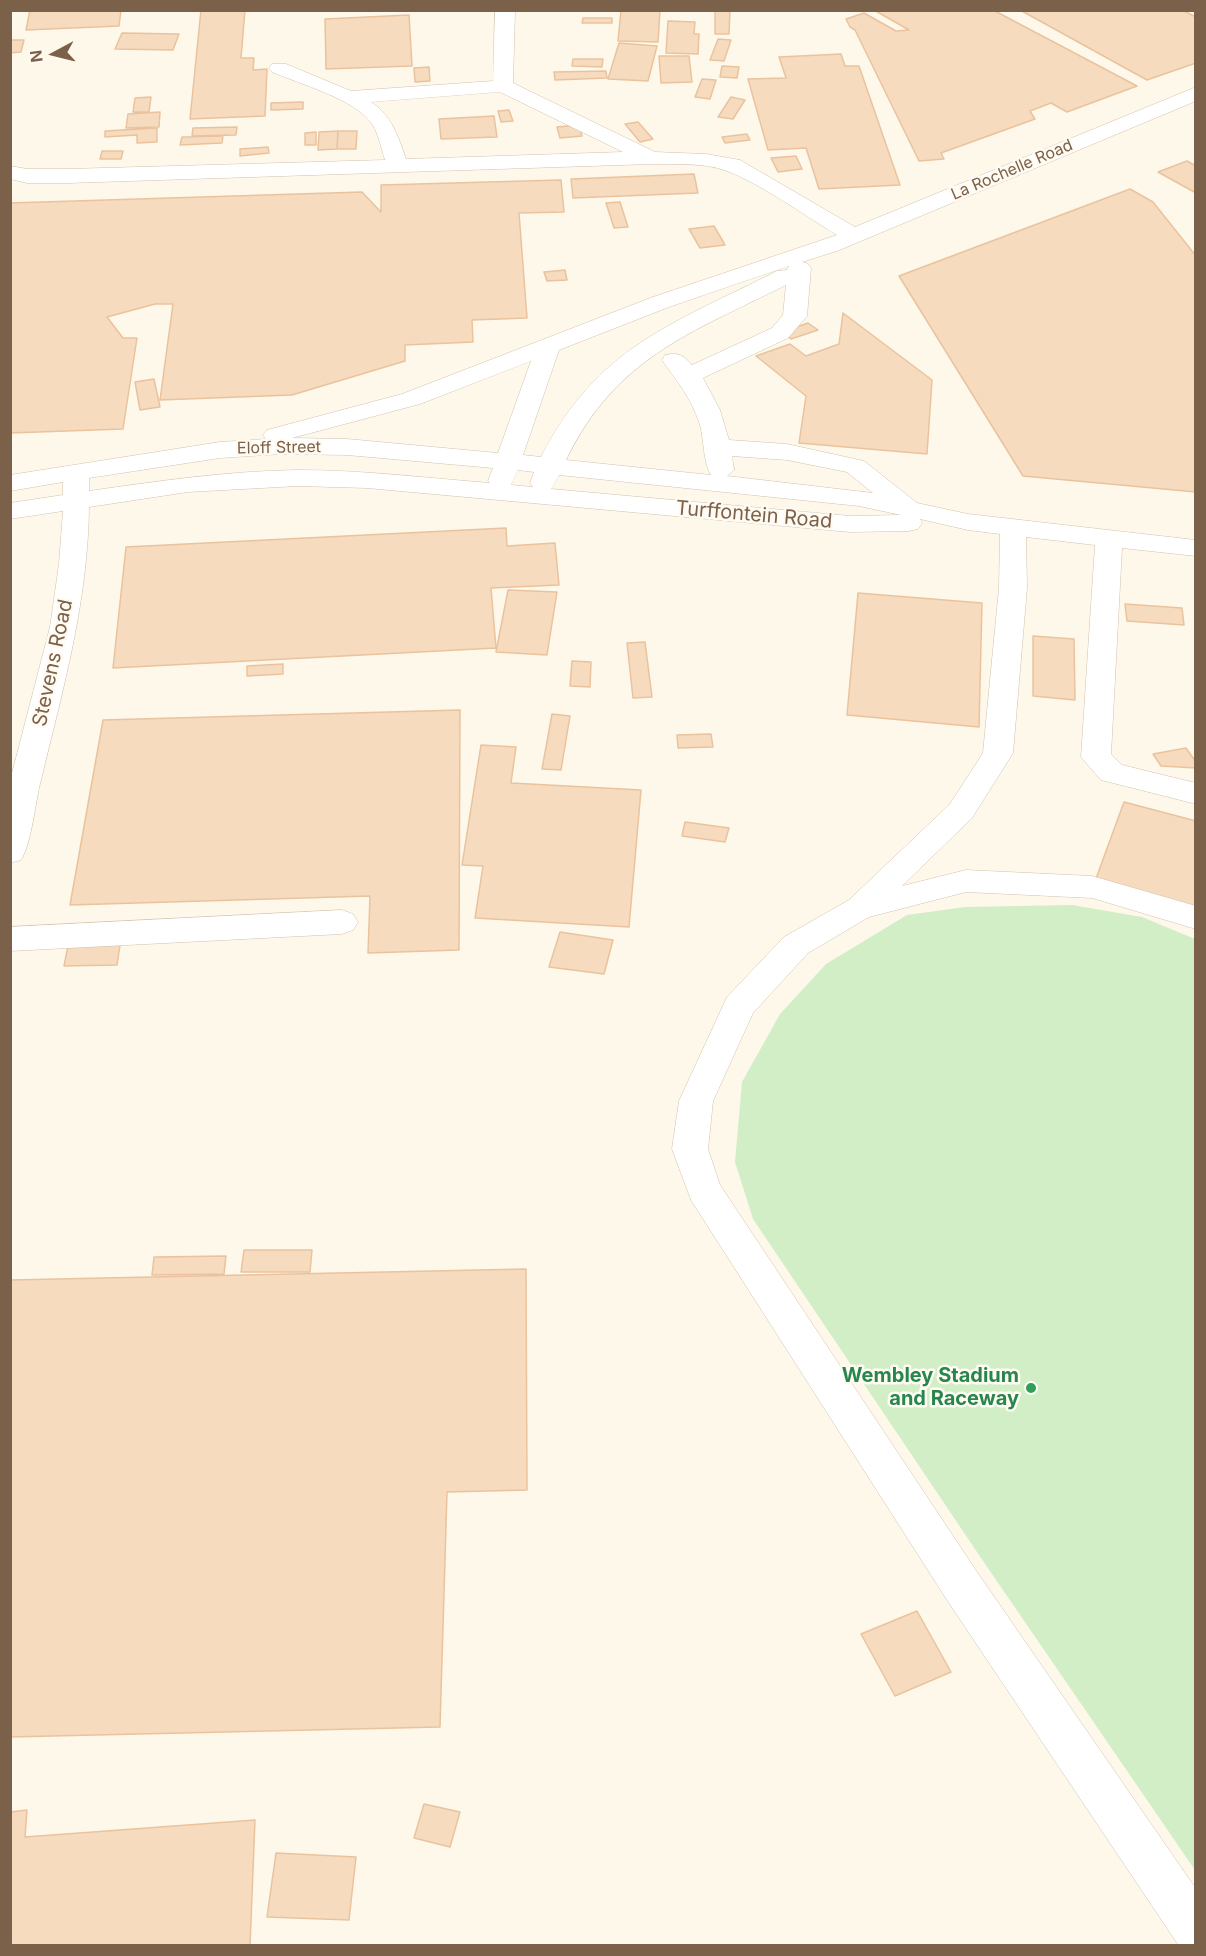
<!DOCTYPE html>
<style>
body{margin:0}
#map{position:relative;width:1206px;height:1956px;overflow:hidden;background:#fef8ea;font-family:Inter,sans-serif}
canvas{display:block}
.frame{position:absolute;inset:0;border:12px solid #7c614a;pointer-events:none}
.north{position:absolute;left:24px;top:24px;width:60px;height:60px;-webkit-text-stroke:4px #fffbf2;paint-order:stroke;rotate:263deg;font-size:16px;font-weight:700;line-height:24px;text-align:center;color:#7c614a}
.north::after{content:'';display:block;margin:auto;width:21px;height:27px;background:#7c614a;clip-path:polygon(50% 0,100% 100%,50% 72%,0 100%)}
</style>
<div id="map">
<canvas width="1206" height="1956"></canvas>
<div class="frame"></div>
<div class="north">N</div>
</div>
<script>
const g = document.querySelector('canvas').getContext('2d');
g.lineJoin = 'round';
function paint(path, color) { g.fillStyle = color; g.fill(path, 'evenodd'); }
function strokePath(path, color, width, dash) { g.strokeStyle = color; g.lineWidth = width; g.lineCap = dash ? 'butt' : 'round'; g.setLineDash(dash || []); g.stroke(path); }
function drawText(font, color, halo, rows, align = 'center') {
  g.font = font + ' Inter,sans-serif'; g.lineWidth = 5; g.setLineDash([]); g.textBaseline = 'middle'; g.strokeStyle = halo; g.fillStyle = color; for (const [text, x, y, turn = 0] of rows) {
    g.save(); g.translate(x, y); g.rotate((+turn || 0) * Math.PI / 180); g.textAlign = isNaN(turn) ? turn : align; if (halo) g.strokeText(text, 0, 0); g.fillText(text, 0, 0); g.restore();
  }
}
paint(new Path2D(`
 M1072,905L1142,917L1195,939V1870L981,1558L753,1219L735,1162L742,1082L780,1014L826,964L907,915L965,907Z`), '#d2eec6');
const building = new Path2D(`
 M30,10H121L119,26L26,30Z
 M201,10H245L241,58H254L253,70L267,69L265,116L190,119Z
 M621,10H660L658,42L618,41Z
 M715,10H730L729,34H715Z
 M874,10H993L1137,86L1067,112L1051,103L1030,111L1035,119L941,153L944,159L919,161L855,30L850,27L846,19L864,13L896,31L909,30Z
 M1020,10H1182L1196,17V63L1147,80Z
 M409,15L412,66L326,69L325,19Z
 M583,18H612V23H582Z
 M668,21L695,22L694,34H699L698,54L666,53Z
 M122,33L179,34L173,50L115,49Z
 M718,39L731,40L724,61L710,60Z
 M10,40H24L21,52L10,53Z
 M619,43L657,46L648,81L608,79Z
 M841,54L845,66H859L900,185L819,189L806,148L768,150L748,79L786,78L779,57Z
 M659,56H689L692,82L661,83Z
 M573,59H603L602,67L572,66Z
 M722,66L739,67L737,78L720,77Z
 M429,67L430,81L415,82L414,68Z
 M606,71L607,78L555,80L554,72Z
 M702,79L716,80L710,99L695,97Z
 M151,97L149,112H133L135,98Z
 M731,97L745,100L733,119L718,117Z
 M303,102V109L271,110V103Z
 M509,110L513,121L501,122L498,111Z
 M160,112L159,127L126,128L128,114Z
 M494,116L497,137L441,139L439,119Z
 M638,122L653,139L640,142L625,124Z
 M579,125L582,136L560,138L557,127Z
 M237,127L236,135L192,136L193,128Z
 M157,128V142L137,143V135L105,137V131Z
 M338,131H357L356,149H337Z
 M338,131L337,149L318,150L319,132Z
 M316,132V145H305V133Z
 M747,134L750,140L725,143L722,137Z
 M223,136L222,143L180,145L182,137Z
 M268,147L269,153L240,156V149Z
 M102,151H123L121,159H100Z
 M796,156L802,169L778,172L771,158Z
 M1187,161L1196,166V193L1158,172Z
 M694,174L698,193L573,198L571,179Z
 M561,180L564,212L519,213L527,318L472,320L473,342L405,345V361L292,395L160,400L173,304H155L107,317L123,338H137L123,429L10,433V203L362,192L381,212V185Z
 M1130,189L1153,202L1196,256V492L1023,476L899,276Z
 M620,202L628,227L614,228L606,203Z
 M714,226L725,245L700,248L689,229Z
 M565,270L567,280L547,281L544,272Z
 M843,313L932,380L927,454L799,443L806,396L756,356L790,344L806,356L839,344Z
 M808,323L818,330L791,339L782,332Z
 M154,379L160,407L140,410L135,382Z
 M506,528L507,546L555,543L559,585L491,588L496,648L113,668L126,547Z
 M508,590L557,592L547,655L496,652Z
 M858,593L982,603L979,727L847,715Z
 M1125,604L1182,608L1184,625L1127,621Z
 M1033,636L1074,639L1075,700L1033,696Z
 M645,642L652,697L633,698L627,643Z
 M572,661L591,662L590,687L570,686Z
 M283,664V674L247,676V666Z
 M460,710L459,950L368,953L370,896L70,905L103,720Z
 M552,714L570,716L561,770L542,769Z
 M711,734L713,747L678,748L677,735Z
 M481,745L516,747L511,783L641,790L629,927L475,918L483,866L462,865Z
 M1186,748L1196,762V768L1161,766L1153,754Z
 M1124,802L1196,821V912L1094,884Z
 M685,822L729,828L725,842L682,836Z
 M560,932L613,940L604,974L549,967Z
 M121,939L117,965L64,966L69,941Z
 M244,1250H312L310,1272H241Z
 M226,1256L224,1274L152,1275L154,1257Z
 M526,1269L527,1490L447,1492L440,1727L10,1737V1280Z
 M917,1611L951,1672L895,1696L861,1634Z
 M424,1804L460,1812L450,1847L414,1838Z
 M27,1810L25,1837L255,1820L250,1946H10V1812Z
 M276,1853L356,1857L349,1920L267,1917Z`);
paint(building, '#f6dbbf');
strokePath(building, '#eac39e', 1.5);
const minor = new Path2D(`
 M495,10H515L513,83L655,152L706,154L740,160L855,227L1196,87V101L837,251L802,262L807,263L811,268L807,316L788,338L703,378L720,410L729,440L787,444L864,461L917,503L968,514L1196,540V556L1122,548L1111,754L1122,765L1196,783V804L1101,780L1081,757L1095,545L1026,537L1027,588L1013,753L972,818L902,886L966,870L1092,876L1196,906V929L1092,898L966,892L869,917L808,953L753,1013L713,1101L708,1149L720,1185L977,1572L1196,1889V1946H1179L947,1600L691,1200L672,1149L679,1101L727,997L784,937L849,900L950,804L983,753L999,588L1000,534L968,530L920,519L922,523L918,529L909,531L850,532L367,488L298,486L188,492L89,507C88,601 63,689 41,780C35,802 32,842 21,860L10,863V781L50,627L59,564L63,511L10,519V503L63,495V482L10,491V475L220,442L266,439L263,435L267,430L402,394L653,297L837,235C804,215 761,184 727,171C704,162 676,165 652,164L68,183H27L10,179V166L27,169H68L385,160C381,148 379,135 372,124C355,99 300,84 272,72L269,68L272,64H286L351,91L493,81ZM500,92L623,152L406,159C398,136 392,116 371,102ZM789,266L787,270L777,271C673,324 598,346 541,457L523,455L559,350L669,307ZM786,285L783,315L772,328L692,365C683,355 679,352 665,355L662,360C678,383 691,397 700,425C704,440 703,462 711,475L566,460C616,357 691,333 786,285ZM531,361L498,453L347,439L292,438L420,404ZM282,454L347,455L493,468L488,481L490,483C426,478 362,470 298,470C228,471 159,481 89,491V478L220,458ZM732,456L787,460L847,472L873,493L727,476L734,470ZM518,470L534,472L530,483L533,487L511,485ZM559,475L859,506L901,515L850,516L551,489Z
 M342,910L353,914L358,922L353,930L342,934L10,951V927Z`);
strokePath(minor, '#d2c1ad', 1);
paint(minor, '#fff');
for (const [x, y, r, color] of [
 [1031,1388,6,"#2e9e5b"]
]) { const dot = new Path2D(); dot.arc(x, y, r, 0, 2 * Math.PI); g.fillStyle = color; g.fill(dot); strokePath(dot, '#fffbf2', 2); }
drawText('16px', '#7c614a', '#fffbf2', [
 ["La Rochelle Road",1012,170,-23],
 ["Eloff Street",279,448,-1]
]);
drawText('20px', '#7c614a', '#fffbf2', [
 ["Turffontein Road",754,515,5],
 ["Stevens Road",53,663,-78]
]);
drawText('bold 20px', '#27864d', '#fffbf2', [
 ["Wembley Stadium",1019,1376],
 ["and Raceway",1019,1399]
], 'right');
</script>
